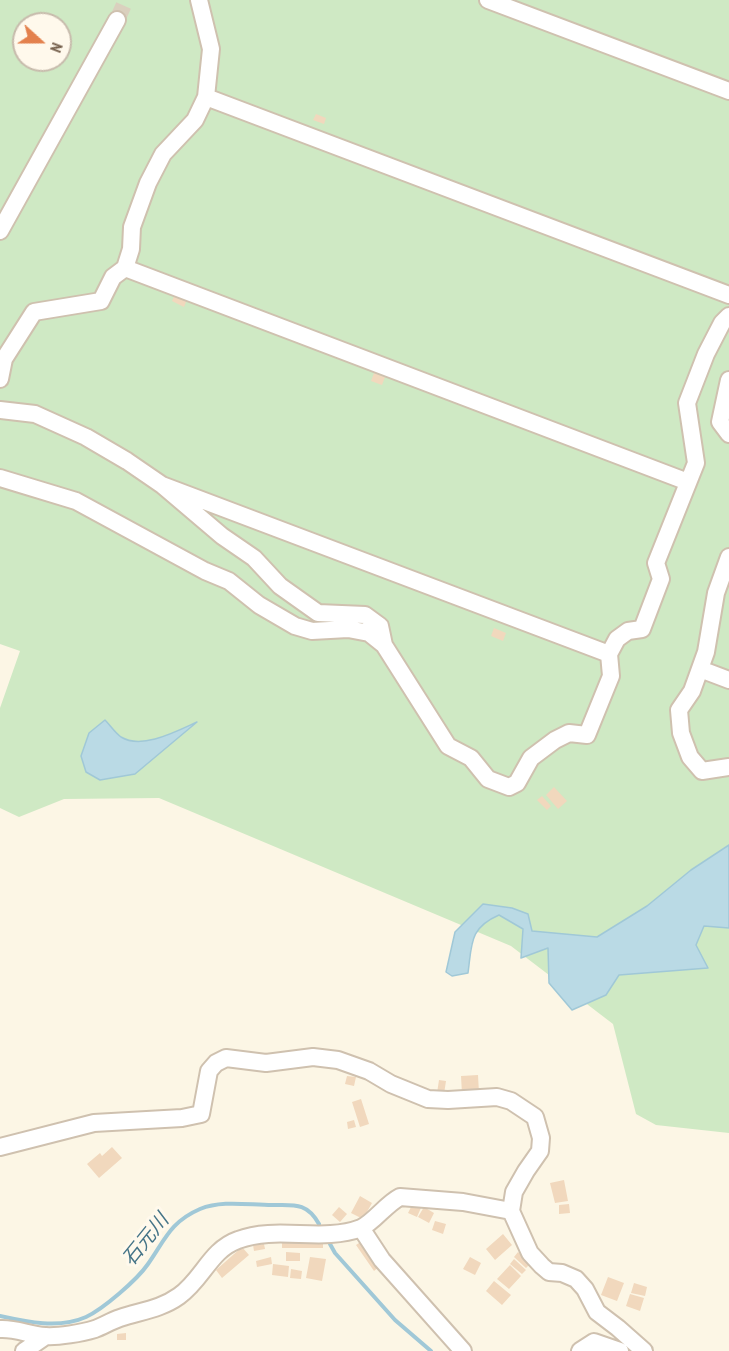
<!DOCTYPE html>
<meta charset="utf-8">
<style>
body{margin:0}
#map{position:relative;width:729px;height:1351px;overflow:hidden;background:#fcf6e5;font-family:"PT Sans Narrow",sans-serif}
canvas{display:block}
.north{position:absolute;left:12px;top:12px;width:60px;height:60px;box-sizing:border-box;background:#fff9ec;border:2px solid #c7bbac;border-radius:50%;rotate:111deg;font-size:16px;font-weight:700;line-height:24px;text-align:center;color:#745f4b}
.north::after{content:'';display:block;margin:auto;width:21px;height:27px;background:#e3814d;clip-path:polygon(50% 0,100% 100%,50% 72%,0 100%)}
</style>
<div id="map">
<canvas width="729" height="1351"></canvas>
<div class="north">N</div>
</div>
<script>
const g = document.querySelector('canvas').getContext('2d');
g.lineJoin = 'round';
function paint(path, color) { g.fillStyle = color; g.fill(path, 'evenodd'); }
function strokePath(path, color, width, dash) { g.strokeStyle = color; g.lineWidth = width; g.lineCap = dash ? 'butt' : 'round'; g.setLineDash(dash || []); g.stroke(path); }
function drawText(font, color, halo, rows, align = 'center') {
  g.font = font + ' "PT Sans Narrow","Noto Sans JP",sans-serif'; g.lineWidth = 6; g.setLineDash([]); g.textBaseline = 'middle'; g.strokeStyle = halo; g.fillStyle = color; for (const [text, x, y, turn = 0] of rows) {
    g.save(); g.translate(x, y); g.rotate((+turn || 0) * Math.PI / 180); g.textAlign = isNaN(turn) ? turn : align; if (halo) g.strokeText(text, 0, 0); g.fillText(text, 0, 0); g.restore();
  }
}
paint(new Path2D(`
 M0,0H729V1133L656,1125L636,1114L613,1024L511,946L159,798L64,799L19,817L0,808V708L20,651L0,644ZM24,24H60V60H24Z`), '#cfe9c4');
const water = new Path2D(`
 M105,720C110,725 115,733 121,737C142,750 177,731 197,722L135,774L100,780L86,772L81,756L89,733Z
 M729,845V928L704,926L696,945L708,968L619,975L606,995L572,1010L549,983L548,948L521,958L523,929L499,915C469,928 472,944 468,973L452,976L446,972L455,932L483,904L512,908L528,914L532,931L597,937L647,906L691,870Z`);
paint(water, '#badae5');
strokePath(water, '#a0c8d7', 1.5);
strokePath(new Path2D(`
 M330,1244L335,1253L395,1320L431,1351
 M0,1316C27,1322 59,1329 86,1317C103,1309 137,1280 148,1264C165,1240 170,1222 200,1209C222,1200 248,1205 272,1205C294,1205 307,1202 319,1224`), '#a0c8d7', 4);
paint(new Path2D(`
 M316,114L326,118L324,124L313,120Z
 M176,292L188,297L184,307L172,301Z
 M374,373L385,377L382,385L371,381Z
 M494,628L506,633L503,641L491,636Z
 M554,787L567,801L558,809L546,795Z
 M542,796L551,806L547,810L537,800Z
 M478,1075L479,1093L462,1094L461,1076Z
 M347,1076L356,1077L354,1086L345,1084Z
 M439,1080L446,1081L444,1094L437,1093Z
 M361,1099L369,1124L360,1127L352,1102Z
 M354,1120L356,1127L348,1129L347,1122Z
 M112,1147L122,1158L99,1178L87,1164L100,1153L102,1156Z
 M564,1180L568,1201L555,1203L550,1183Z
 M360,1196L372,1203L363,1219L351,1213Z
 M415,1199L423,1203L417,1217L408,1213Z
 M569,1204L570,1213L559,1214V1205Z
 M339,1207L347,1214L340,1222L332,1215Z
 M424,1207L434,1213L429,1223L418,1217Z
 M435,1221L446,1224L443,1234L432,1230Z
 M503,1234L512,1245L495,1260L486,1249Z
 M323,1239V1248H282V1240Z
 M362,1241L380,1266L374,1271L356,1245Z
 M264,1244L265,1249L254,1251L253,1245Z
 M242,1247L249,1255L222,1278L216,1270Z
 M286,1252L300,1253V1261H286Z
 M518,1252L531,1263L526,1268L514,1257Z
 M271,1257L272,1264L257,1267L256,1261Z
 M310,1257L326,1259L322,1281L306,1278Z
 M470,1257L481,1263L475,1275L463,1269Z
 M514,1259L526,1270L522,1274L510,1264Z
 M273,1264L289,1266L288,1277L272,1275Z
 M510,1265L521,1276L509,1289L497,1279Z
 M291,1269L302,1271L301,1279L290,1278Z
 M608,1277L624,1283L617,1301L601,1295Z
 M494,1281L511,1295L502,1305L486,1291Z
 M634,1283L647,1287L645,1296L631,1293Z
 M630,1294L644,1298L640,1311L626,1306Z
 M126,1333V1340H117V1334Z`), '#f1d8bd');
strokePath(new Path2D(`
 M117,20L126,0`), '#dad0be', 16, [16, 8]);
const minor = new Path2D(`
 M488,0L729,91
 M206,97L729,295
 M0,231L117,20
 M125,268L688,482
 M0,379L4,359L34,312L101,301L113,277L125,268L131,249L132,227L148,183L163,154L195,120L206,97L211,49L199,0
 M729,380L720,422L729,434
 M0,410L35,414L86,437L127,461L162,485L222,536L254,558L280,586L318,613L365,615L380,626L384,645
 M0,478L76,501L205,571L229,581L259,605L295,626L312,631L348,629L369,633L384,645L448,746L471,758L488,779L509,787L517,783L531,758L555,740L569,733L587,735L611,676L609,654L617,639L628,631L642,629L661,579L656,563L696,463L687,403L706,354L722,323L729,316
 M162,485L609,654
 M729,557L716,593L706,652L692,691L679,710L681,733L690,757L702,771L729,767
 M700,669L729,680
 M0,1147L94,1123L182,1118L201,1114L209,1071L216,1063L226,1058L266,1063L313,1057L338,1060L369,1071L391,1084L428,1099L448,1100L497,1097L511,1101L535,1117L541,1138L540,1151L526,1171L514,1192L511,1211L463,1202L400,1197C386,1204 374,1222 361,1228C322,1243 277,1225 238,1240C210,1250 203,1279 179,1296C161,1309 141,1311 120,1318C111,1321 103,1326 95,1329C82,1333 58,1337 45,1336C29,1335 16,1328 0,1329
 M511,1211L530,1253L542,1266L549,1272L562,1273L576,1279L585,1289L597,1312L618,1328L644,1351
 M361,1228L382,1260L463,1351
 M24,1351L46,1336
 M580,1351L594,1342L620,1351`);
strokePath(minor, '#cfc1af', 20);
strokePath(minor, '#fff', 16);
drawText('italic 20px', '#457487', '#fff9ec', [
 ["石元川",146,1240,-51]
]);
</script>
